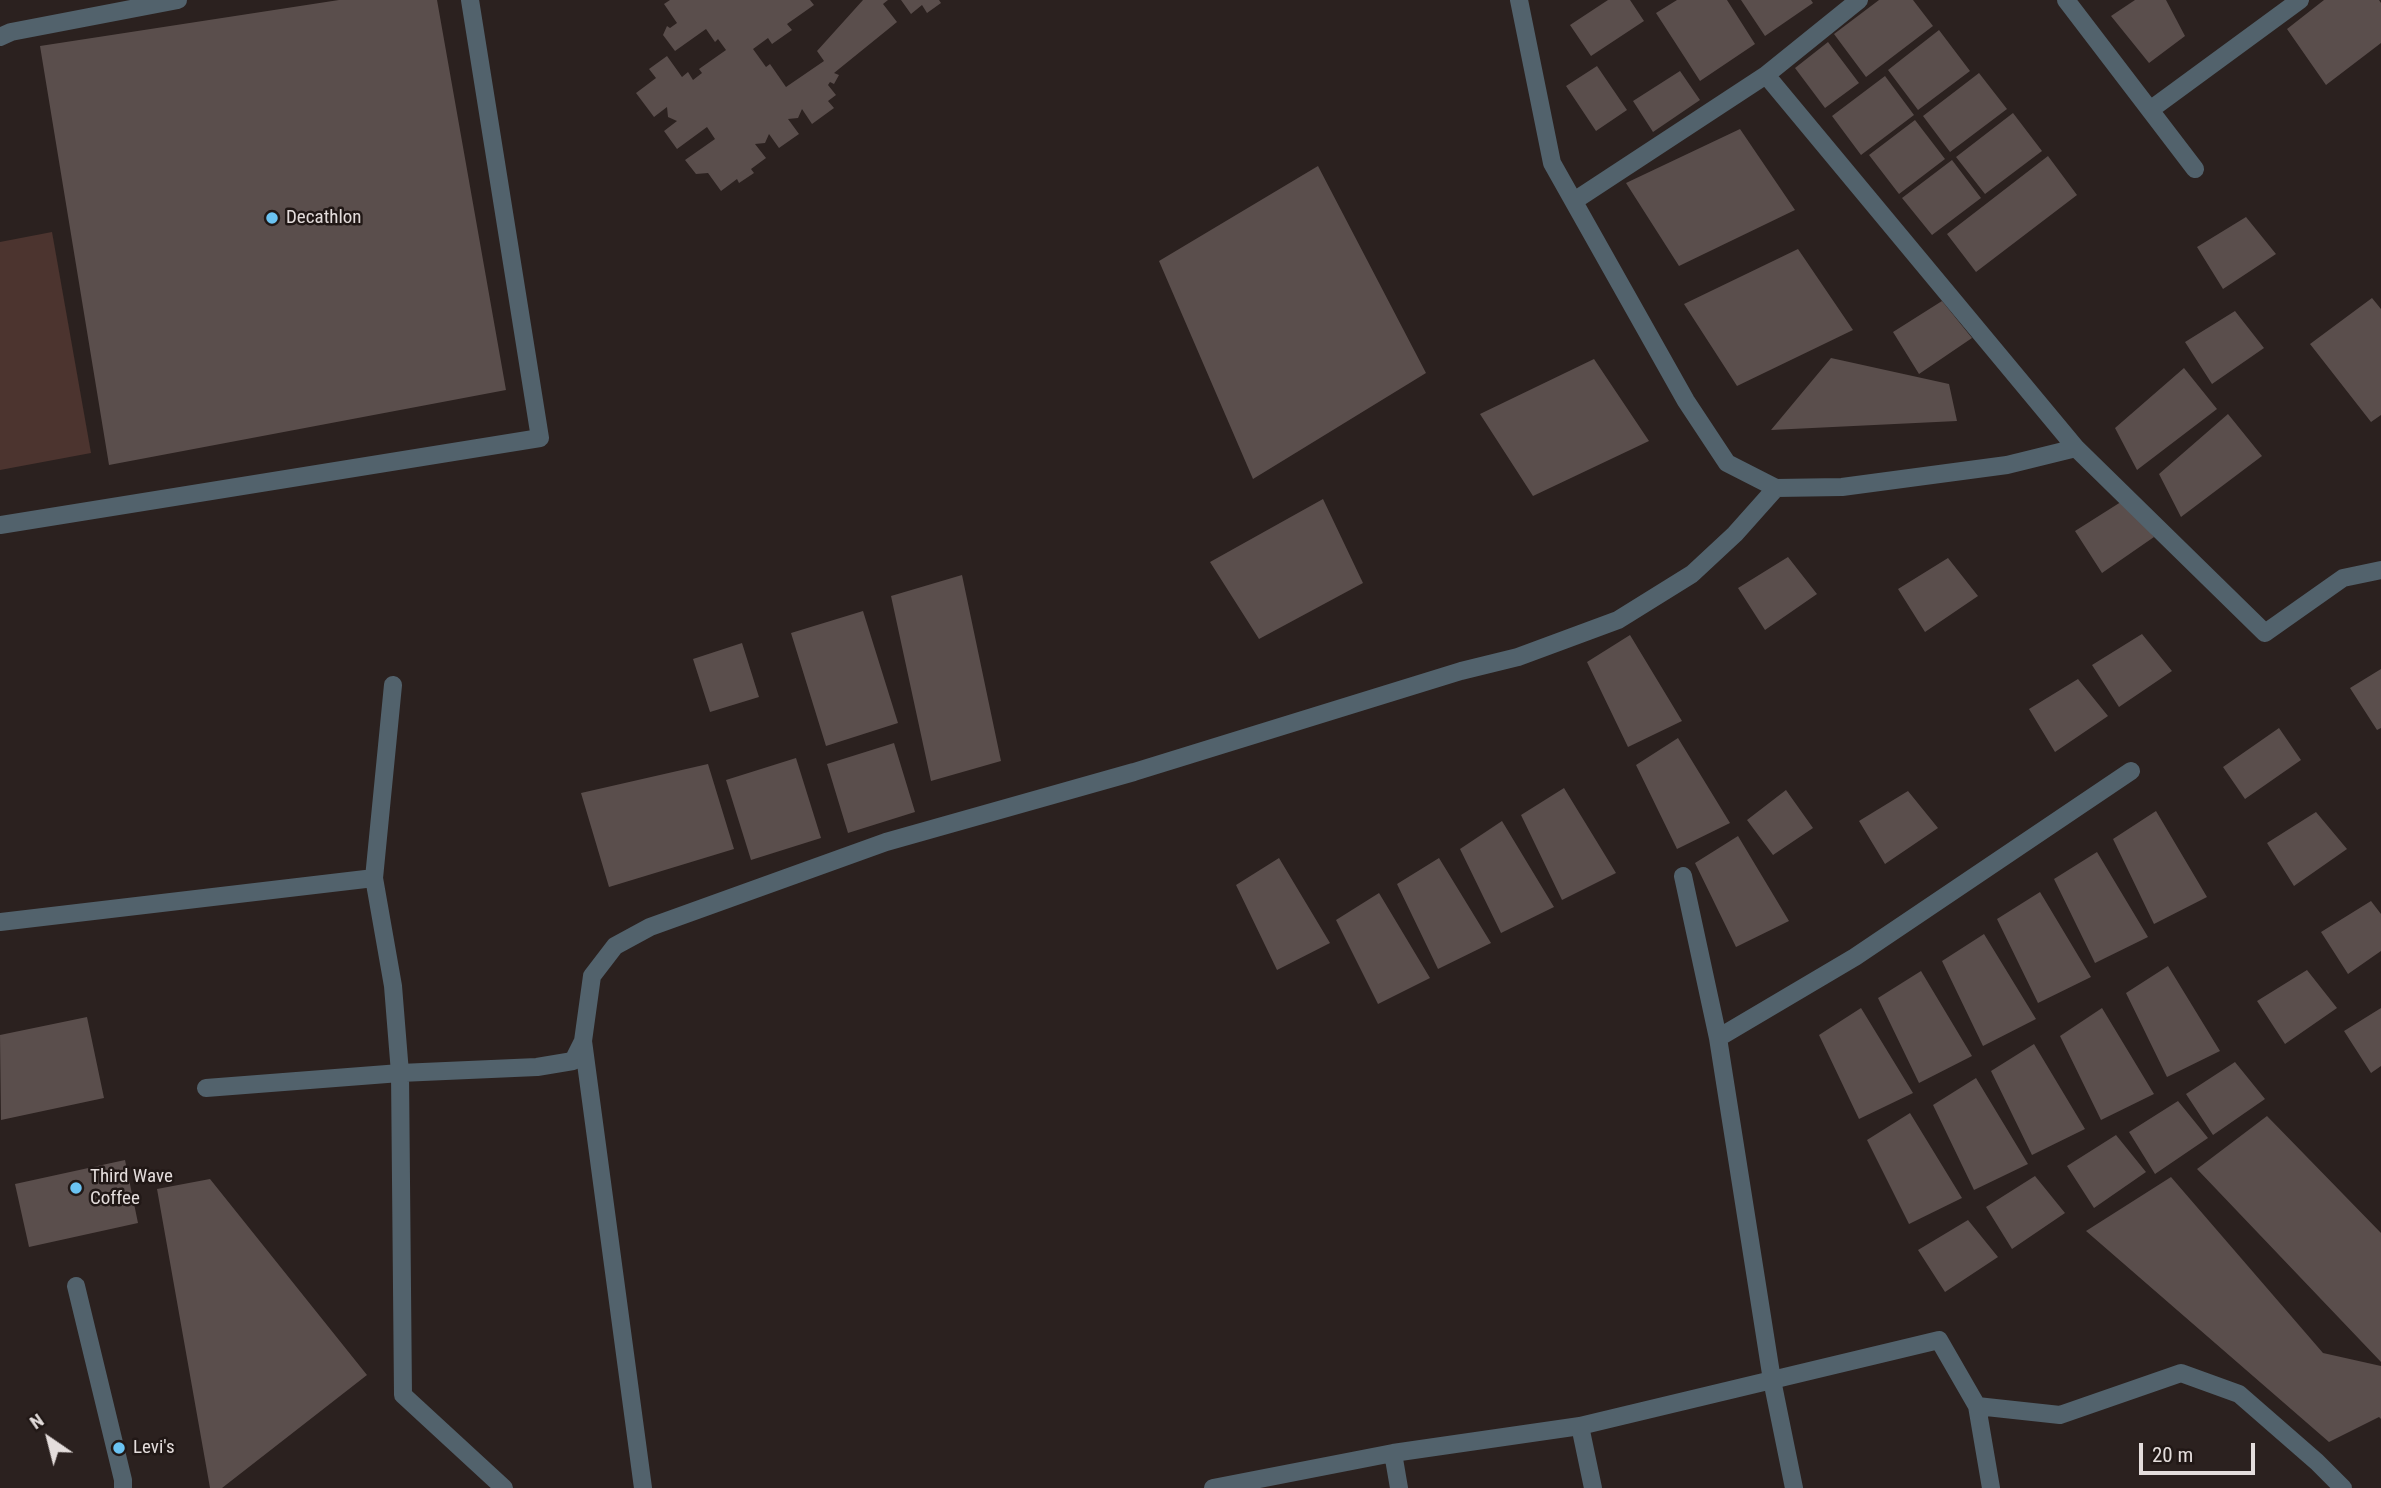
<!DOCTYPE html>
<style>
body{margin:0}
#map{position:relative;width:2381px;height:1488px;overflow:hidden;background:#2b211f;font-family:"Roboto Condensed",sans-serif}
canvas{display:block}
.north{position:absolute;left:14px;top:1404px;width:70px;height:70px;-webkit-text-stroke:5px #211816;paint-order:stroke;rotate:325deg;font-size:19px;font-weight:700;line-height:28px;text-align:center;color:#e4dddc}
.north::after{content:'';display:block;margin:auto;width:24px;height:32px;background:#e4dddc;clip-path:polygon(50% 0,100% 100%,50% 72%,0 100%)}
.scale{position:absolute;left:2139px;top:1443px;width:116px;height:32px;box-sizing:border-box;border:4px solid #e4dddc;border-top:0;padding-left:9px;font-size:21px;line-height:24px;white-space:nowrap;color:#e4dddc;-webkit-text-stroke:5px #211816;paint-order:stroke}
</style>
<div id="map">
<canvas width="2381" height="1488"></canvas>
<div class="north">N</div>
<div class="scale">20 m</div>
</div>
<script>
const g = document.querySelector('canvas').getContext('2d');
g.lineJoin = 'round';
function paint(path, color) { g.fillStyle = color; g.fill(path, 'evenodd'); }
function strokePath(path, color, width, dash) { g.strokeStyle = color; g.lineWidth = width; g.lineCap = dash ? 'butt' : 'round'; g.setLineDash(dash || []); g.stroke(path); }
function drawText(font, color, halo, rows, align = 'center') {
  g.font = font + ' "Roboto Condensed",sans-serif'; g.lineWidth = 5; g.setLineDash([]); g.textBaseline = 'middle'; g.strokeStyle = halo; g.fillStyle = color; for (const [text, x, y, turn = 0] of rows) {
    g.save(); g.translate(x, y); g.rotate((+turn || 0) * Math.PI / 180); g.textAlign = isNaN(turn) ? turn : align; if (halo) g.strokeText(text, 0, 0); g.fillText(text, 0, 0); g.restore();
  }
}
paint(new Path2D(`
 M52,232L91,453L0,470V242Z`), '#4c342f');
paint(new Path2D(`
 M339,0H437L506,390L109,465L40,46Z
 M670,0H810L814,5L787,24L792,30L772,44L768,38L753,49L766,67L770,64L786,87L824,61L817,51L863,0H888L883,4L897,22L834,73L839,75L834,84L830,82L828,85L836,95L828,101L834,108L812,124L802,109L798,118L788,119L799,134L779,148L769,134L765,143L755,144L766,158L751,169L754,173L739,183L737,179L721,191L708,173L696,174L685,160L715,139L707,127L677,149L664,131L677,121L668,117L667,107L654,117L636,93L656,78L649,69L667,56L682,77L688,72L693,80L702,73L699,69L726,50L718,39L715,42L706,29L675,51L663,35L667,26L670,28L677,23L664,4Z
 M901,0H939L941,3L927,13L922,5L911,14Z
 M1608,0H1630L1644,21L1591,56L1570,25Z
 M1677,0H1727L1755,44L1700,81L1656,13Z
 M1741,0H1811L1813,3L1765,36Z
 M1879,0H1913L1933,26L1866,77L1834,34Z
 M2135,0H2166L2185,36L2149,63L2111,16Z
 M2324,0H2379L2381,3V43L2326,85L2287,29Z
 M1939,30L1970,71L1918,110L1888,70Z
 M1828,42L1859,83L1825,108L1795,68Z
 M1597,66L1627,110L1596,131L1566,86Z
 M1680,71L1700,100L1653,132L1633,101Z
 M1979,73L2007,109L1950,152L1923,116Z
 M1885,76L1914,115L1861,155L1832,116Z
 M2013,113L2042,151L1985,194L1956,157Z
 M1915,120L1945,159L1899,194L1869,155Z
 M1740,129L1795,210L1679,266L1626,183Z
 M2048,156L2077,195L1976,272L1947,234Z
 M1952,160L1981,198L1932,235L1902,198Z
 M1318,166L1426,373L1253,479L1159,261Z
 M2246,217L2276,254L2223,289L2197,247Z
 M1798,249L1853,330L1737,386L1684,304Z
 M2372,298L2381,309V415L2371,422L2310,344Z
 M1942,301L1972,338L1919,374L1893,332Z
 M2235,311L2264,348L2212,384L2185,342Z
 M1831,358L1949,384L1957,421L1771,430Z
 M1594,359L1649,441L1533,496L1480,414Z
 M2184,368L2217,409L2137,470L2115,428Z
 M2228,414L2262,456L2181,517L2159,474Z
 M1323,499L1363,583L1259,639L1210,562Z
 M2124,500L2154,537L2102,573L2075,531Z
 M1788,557L1817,594L1765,630L1738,588Z
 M1948,558L1978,596L1925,632L1898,589Z
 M962,575L1001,761L931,781L891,596Z
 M863,611L898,723L826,746L791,633Z
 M2142,634L2172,671L2119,707L2092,665Z
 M1630,635L1682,721L1628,747L1587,662Z
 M742,643L759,697L710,712L693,659Z
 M2381,669V728L2377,730L2350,688Z
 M2078,679L2108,716L2055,752L2029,709Z
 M2279,728L2301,760L2245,799L2223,767Z
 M1678,738L1730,823L1677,849L1636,765Z
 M894,743L915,812L848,833L827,764Z
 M796,758L821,838L751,860L726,780Z
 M708,764L734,849L609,887L581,793Z
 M1564,788L1616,873L1562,900L1521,815Z
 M1786,790L1813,828L1773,855L1747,820Z
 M1908,791L1938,828L1885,864L1859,821Z
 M2156,811L2207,897L2154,924L2113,839Z
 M2316,812L2347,849L2294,886L2267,843Z
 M1502,821L1554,907L1501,933L1460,849Z
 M1738,836L1789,921L1736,947L1695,863Z
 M2097,852L2148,937L2095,963L2054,879Z
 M1279,858L1330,943L1277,970L1236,885Z
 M1439,858L1491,943L1438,969L1397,884Z
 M2040,892L2091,977L2038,1003L1997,919Z
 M1379,893L1430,978L1378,1004L1336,920Z
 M2371,901L2381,914V951L2348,974L2321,932Z
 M1984,934L2036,1019L1983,1046L1942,961Z
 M2168,966L2220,1051L2167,1077L2126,993Z
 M2307,970L2337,1008L2285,1044L2257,1001Z
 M1921,971L1972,1056L1919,1083L1878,998Z
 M1861,1008L1913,1093L1859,1119L1819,1035Z
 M2102,1008L2154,1094L2101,1120L2060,1036Z
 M2381,1008V1066L2371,1073L2344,1031Z
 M87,1017L104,1098L1,1120L0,1035Z
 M2034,1044L2085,1129L2032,1155L1991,1071Z
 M2235,1062L2265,1099L2213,1135L2186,1094Z
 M1976,1078L2028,1164L1974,1190L1933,1105Z
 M2178,1101L2208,1138L2155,1174L2129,1132Z
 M1910,1113L1962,1198L1909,1224L1867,1140Z
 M2267,1116L2381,1233V1362L2197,1169Z
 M2116,1135L2146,1172L2094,1208L2067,1166Z
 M125,1160L138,1223L29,1247L15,1184Z
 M2035,1176L2065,1213L2012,1249L1986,1207Z
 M2171,1177L2323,1353L2381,1366V1419L2379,1417L2329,1442L2086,1231Z
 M210,1179L367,1375L222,1488H210L157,1189Z
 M1968,1220L1998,1257L1945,1292L1918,1250Z`), '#5a4e4c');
strokePath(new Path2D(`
 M0,37L11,32L178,0
 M0,525L540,438L470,0
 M76,1286L123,1480V1488`), '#52626c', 18);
strokePath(new Path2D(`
 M1519,0L1552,163L1686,401L1727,463L1776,488L1842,487L2007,465L2076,448L2265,633L2343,578L2381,570
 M2066,0L2195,169
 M1766,75L2076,448
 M2150,110L2300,0
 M1574,201L1766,75L1859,0
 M393,685L374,878L393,986L400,1073L403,1395L504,1488
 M1683,876L1718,1038L1772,1380L1794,1488
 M0,922L374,878
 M1718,1038L1855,957L2131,771
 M583,1041L643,1488
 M206,1088L400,1073L537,1067L573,1061L583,1041L592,976L615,946L650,927L886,842L1134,772L1461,671L1518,657L1618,620L1692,574L1735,534L1776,488
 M1977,1406L2060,1415L2181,1373L2239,1394L2317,1462L2343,1488
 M1580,1426L1593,1488
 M1393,1453L1399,1488
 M1213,1488L1393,1453L1580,1426L1939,1340L1977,1406L1991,1488`), '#52626c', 18);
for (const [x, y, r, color] of [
 [272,218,7,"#6bc3f2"],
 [76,1188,7,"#6bc3f2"],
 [119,1448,7,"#6bc3f2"]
]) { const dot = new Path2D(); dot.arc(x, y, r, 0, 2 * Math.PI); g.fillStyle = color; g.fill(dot); strokePath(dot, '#211816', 2.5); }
drawText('19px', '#e4dddc', '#211816', [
 ["Decathlon",286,218],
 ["Third Wave",90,1177],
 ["Coffee",90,1199],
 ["Levi's",133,1448]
], 'left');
</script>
